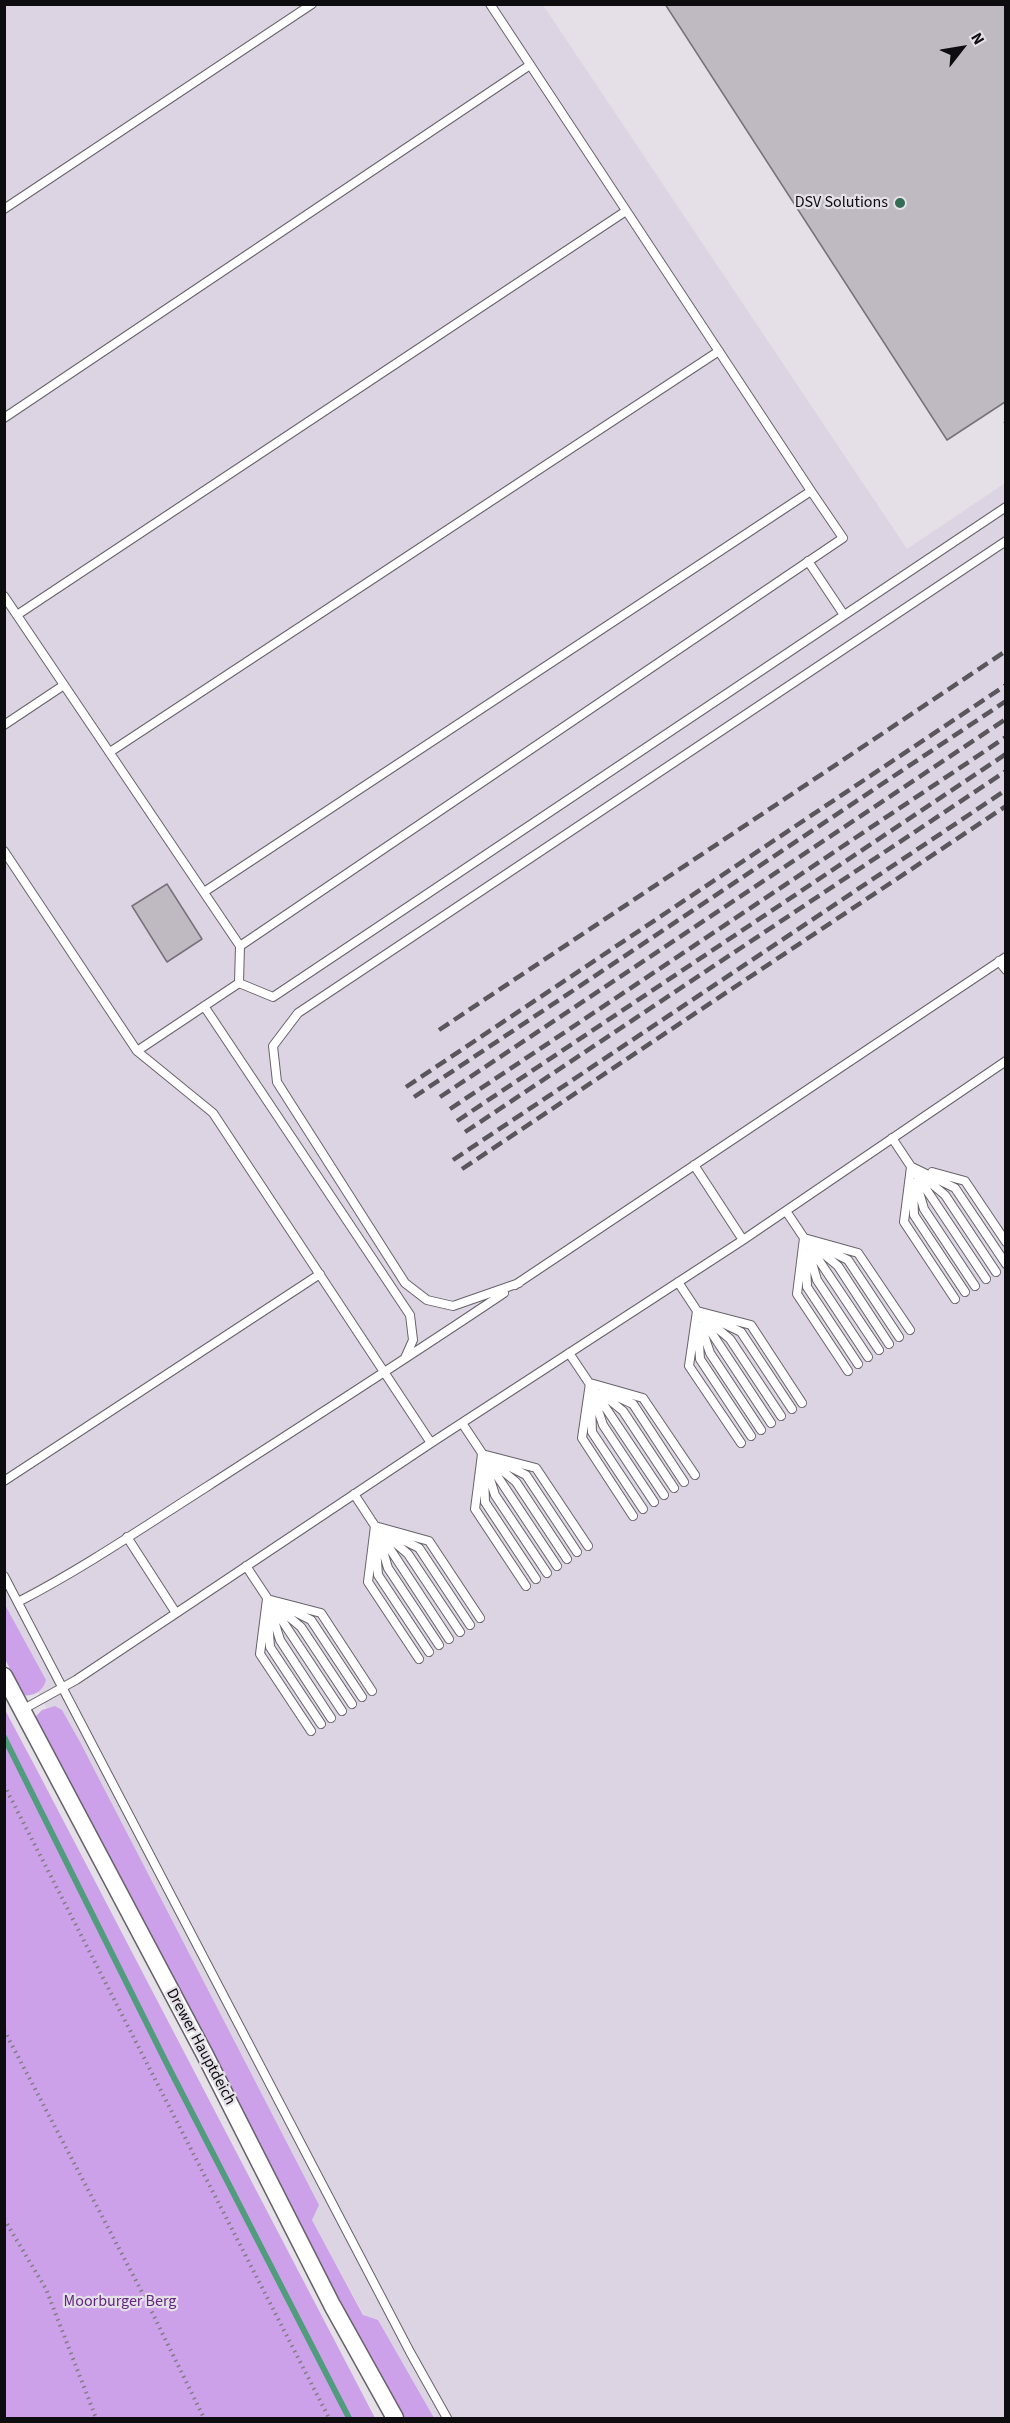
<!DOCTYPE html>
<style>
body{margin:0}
#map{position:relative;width:1010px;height:2423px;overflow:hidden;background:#e5e0e8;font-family:"Source Sans 3",sans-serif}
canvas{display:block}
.frame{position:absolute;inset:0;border:6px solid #0d0c0e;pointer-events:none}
.north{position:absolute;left:932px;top:18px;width:60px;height:60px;-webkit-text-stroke:4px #e5e0e8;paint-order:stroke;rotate:59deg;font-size:16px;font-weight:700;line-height:24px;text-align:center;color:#0d0c0e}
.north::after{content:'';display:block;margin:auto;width:21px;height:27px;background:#0d0c0e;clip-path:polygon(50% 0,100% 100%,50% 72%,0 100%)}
</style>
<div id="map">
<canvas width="1010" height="2423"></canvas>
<div class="frame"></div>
<div class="north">N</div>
</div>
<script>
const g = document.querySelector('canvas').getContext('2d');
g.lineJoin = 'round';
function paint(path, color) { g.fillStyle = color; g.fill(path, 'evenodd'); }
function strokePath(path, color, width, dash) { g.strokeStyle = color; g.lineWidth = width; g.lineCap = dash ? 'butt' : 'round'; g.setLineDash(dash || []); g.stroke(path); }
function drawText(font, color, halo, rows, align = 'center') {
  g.font = font + ' "Source Sans 3",sans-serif'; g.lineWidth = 4.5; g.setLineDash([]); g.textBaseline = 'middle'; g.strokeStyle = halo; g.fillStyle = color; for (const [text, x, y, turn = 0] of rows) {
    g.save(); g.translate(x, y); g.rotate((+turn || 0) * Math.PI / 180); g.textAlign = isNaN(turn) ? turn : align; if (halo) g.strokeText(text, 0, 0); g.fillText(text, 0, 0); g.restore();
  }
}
paint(new Path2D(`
 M5,5H543L907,549L1005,483V2418H420L312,2220L5,1628Z`), '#ddd4e3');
paint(new Path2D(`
 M4,1603L46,1680C43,1691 34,1697 23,1695L5,1659Z
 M55,1706L62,1710L80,1742L319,2205L312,2220L363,2315L378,2320L434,2418H402L381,2381L34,1718L42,1710Z
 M4,1708L38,1772L375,2418H5Z`), '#cca1e9');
strokePath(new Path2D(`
 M4,1737L167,2064L349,2418`), '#529c7e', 6);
const building = new Path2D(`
 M665,4H1005V402L947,440Z
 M167,884L202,939L167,962L132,906Z`);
paint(building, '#bfbac2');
strokePath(building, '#77727a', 1.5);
const lane = new Path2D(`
 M4,209L312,4
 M4,418L530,65
 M808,561L844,615
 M4,596L240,946L843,538L811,491
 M17,615L626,211
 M4,725L64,685
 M110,752L719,351
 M4,851L137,1051L213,1113L431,1443
 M204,892L811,491L490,4
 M999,961L1006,970
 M239,983L273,997L1006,507
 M204,1006L410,1315L413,1340L405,1358
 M137,1051L239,983L240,946
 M892,1138L986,1279
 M694,1165L743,1240
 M911,1167L904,1222L955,1299
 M912,1167L955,1188L1006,1264
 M932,1172L965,1181L1006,1242
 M921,1175L945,1195L996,1272
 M916,1182L924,1209L975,1286
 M913,1188L914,1215L965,1292
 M786,1211L879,1350
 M804,1238L797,1294L848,1371
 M804,1238L858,1253L910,1330
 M814,1246L838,1266L889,1344
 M824,1248L848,1260L899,1337
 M809,1253L817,1280L868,1357
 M806,1260L807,1287L858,1364
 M678,1282L771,1423
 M519,1283L453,1306L427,1300L405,1283L277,1082L273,1046L298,1013L1006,541
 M515,1285L1006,957
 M697,1311L751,1325L802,1403
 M697,1311L689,1366L741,1443
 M706,1319L730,1339L781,1416
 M716,1320L741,1332L792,1409
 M701,1326L710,1353L761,1430
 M698,1329L700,1359L751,1436
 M569,1353L664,1495
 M590,1383L643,1398L695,1475
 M590,1383L582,1438L633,1516
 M601,1393L623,1411L674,1488
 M609,1393L633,1404L684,1482
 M593,1395L603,1425L654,1502
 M591,1405L592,1432L643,1509
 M462,1423L557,1566
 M482,1454L536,1468L588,1546
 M482,1454L475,1509L526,1586
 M492,1462L516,1482L567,1559
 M502,1463L526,1475L577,1552
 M486,1466L495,1495L547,1573
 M484,1472L485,1502L536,1579
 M4,1481L320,1274
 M354,1494L449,1639
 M375,1526L429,1541L480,1618
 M375,1526L368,1582L419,1659
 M385,1534L408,1554L460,1632
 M395,1536L419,1548L470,1625
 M127,1537L176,1613
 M380,1541L388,1568L439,1645
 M376,1548L378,1575L429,1652
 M246,1566L342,1711
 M4,1576L410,2352L447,2418
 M267,1599L321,1613L372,1691
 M267,1599L260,1654L311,1731
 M18,1602C84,1568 145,1526 208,1486C307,1422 406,1359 504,1293
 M277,1607L301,1627L352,1704
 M287,1608L311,1620L362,1697
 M271,1611L280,1640L331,1718
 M268,1620L270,1647L321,1724
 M22,1710L76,1680L431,1443L743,1240L1006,1061`);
const street = new Path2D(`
 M4,1676L204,2053L332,2305L395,2418`);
strokePath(lane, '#67636a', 10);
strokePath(street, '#67636a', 19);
strokePath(new Path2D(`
 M4,1785L329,2418
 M4,2030L144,2296L204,2418
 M4,2219L46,2289L96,2418`), '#807d82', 4, [1.5, 4.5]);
strokePath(lane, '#fff', 8);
strokePath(street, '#fff', 16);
strokePath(new Path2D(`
 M1005,424L1006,423
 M439,1030L1006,651
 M406,1087L1006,685
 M414,1097L1006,701
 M440,1097L1006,719
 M450,1109L1006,737
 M457,1121L1006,754
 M465,1132L1006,771
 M453,1160L1006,790
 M462,1169L1006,806`), '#5a575c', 4.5, [12, 6]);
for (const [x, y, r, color] of [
 [900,203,6,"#346d56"]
]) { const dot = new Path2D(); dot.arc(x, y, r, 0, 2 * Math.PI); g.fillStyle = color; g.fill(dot); strokePath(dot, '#e5e0e8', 2); }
drawText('16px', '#0d0c0e', '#e5e0e8', [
 ["DSV Solutions",888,203]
], 'right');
drawText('16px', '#0d0c0e', '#e5e0e8', [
 ["Drewer Hauptdeich",200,2047,62]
]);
drawText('16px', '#622882', '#e5e0e8', [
 ["Moorburger Berg",120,2302]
]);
</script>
